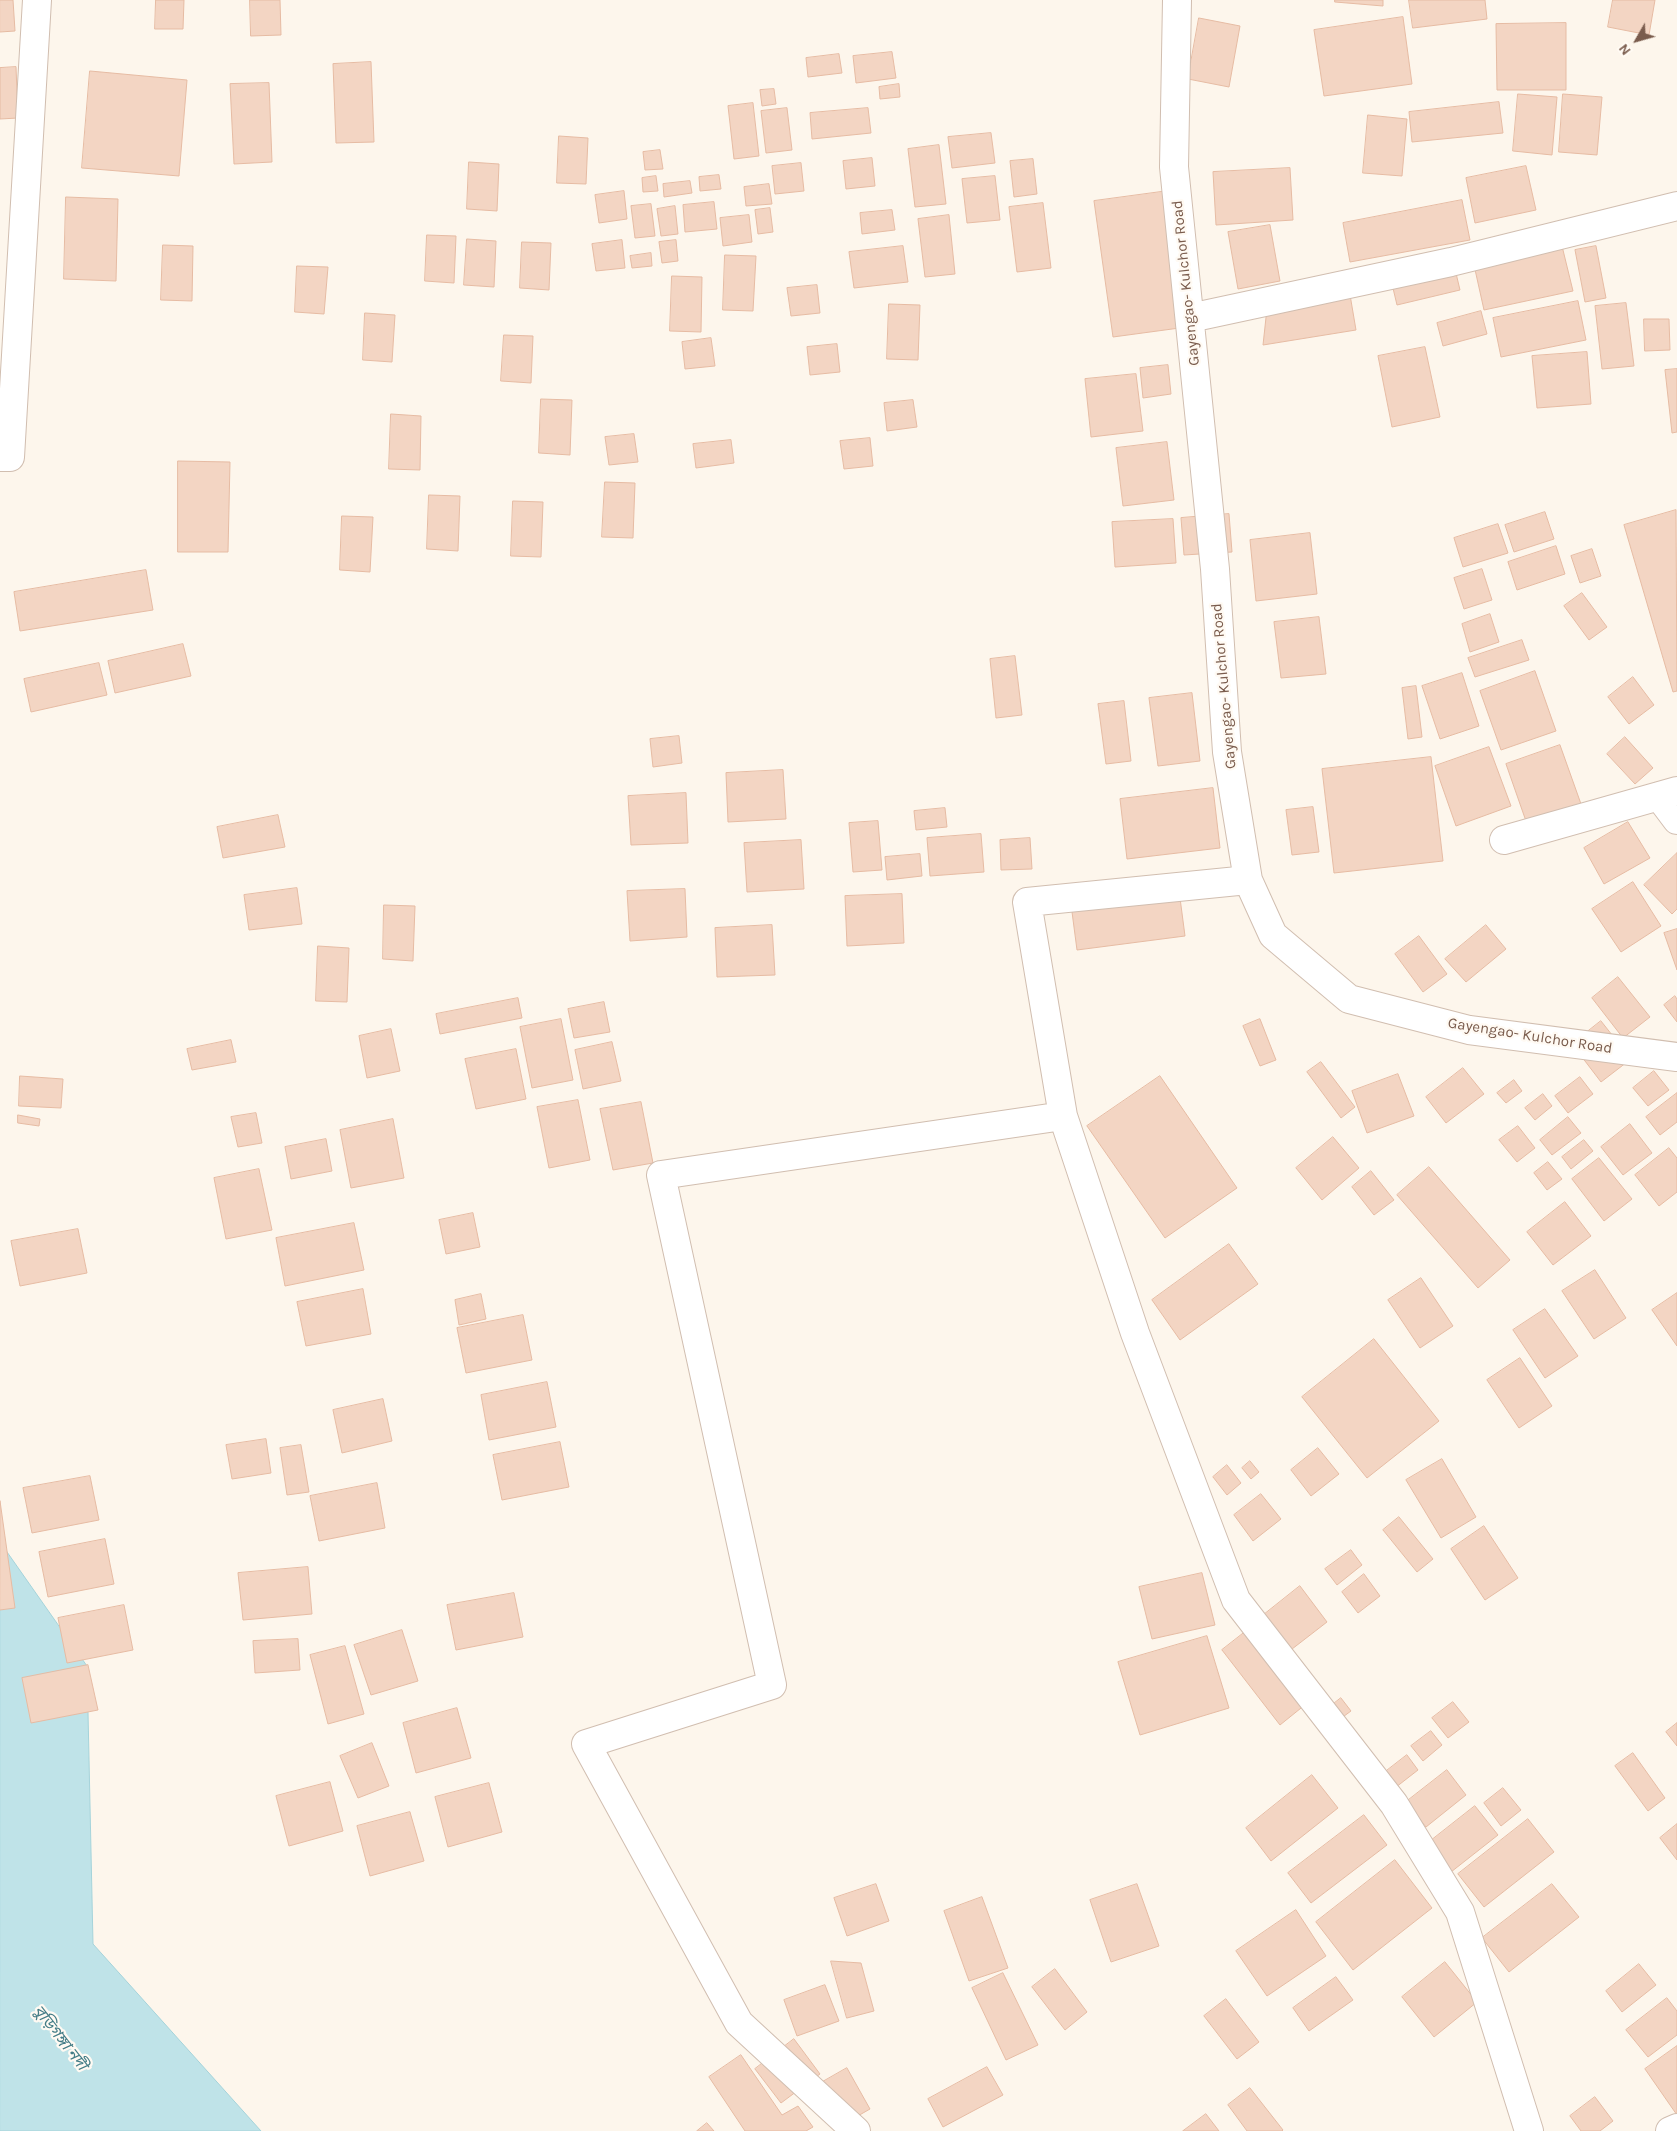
<!DOCTYPE html>
<meta charset="utf-8">
<style>
body{margin:0}
#map{position:relative;width:1677px;height:2131px;overflow:hidden;background:#fdf6ec;font-family:Karla,sans-serif}
canvas{display:block}
.north{position:absolute;left:1612px;top:15px;width:50px;height:50px;-webkit-text-stroke:4px #fffaf3;paint-order:stroke;rotate:232deg;font-size:14px;font-weight:700;line-height:20px;text-align:center;color:#7a5c4d}
.north::after{content:'';display:block;margin:auto;width:18px;height:22px;background:#7a5c4d;clip-path:polygon(50% 0,100% 100%,50% 72%,0 100%)}
</style>
<div id="map">
<canvas width="1677" height="2131"></canvas>
<div class="north">N</div>
</div>
<script>
const g = document.querySelector('canvas').getContext('2d');
g.lineJoin = 'round';
function paint(path, color) { g.fillStyle = color; g.fill(path, 'evenodd'); }
function strokePath(path, color, width, dash) { g.strokeStyle = color; g.lineWidth = width; g.lineCap = dash ? 'butt' : 'round'; g.setLineDash(dash || []); g.stroke(path); }
function drawText(font, color, halo, rows, align = 'center') {
  g.font = font + ' Karla,"Noto Sans Bengali",sans-serif'; g.lineWidth = 4.5; g.setLineDash([]); g.textBaseline = 'middle'; g.strokeStyle = halo; g.fillStyle = color; for (const [text, x, y, turn = 0] of rows) {
    g.save(); g.translate(x, y); g.rotate((+turn || 0) * Math.PI / 180); g.textAlign = isNaN(turn) ? turn : align; if (halo) g.strokeText(text, 0, 0); g.fillText(text, 0, 0); g.restore();
  }
}
const water = new Path2D(`
 M0,1542L87,1666L93,1944L261,2131H0Z`);
paint(water, '#bfe3e8');
strokePath(water, '#a5d3da', 1);
const building = new Path2D(`
 M0,0H13L15,31L0,32Z
 M156,0H184L183,29H155Z
 M250,0H280L281,35L251,36Z
 M1335,0H1383V6L1335,2Z
 M1409,0H1485L1487,19L1413,28Z
 M1613,0H1655L1649,35L1608,27Z
 M1403,17L1412,84L1324,96L1314,30Z
 M1199,18L1240,26L1229,87L1188,79Z
 M1566,23V90H1497L1496,24Z
 M892,52L896,78L856,83L853,56Z
 M839,54L842,73L808,77L806,58Z
 M371,62L374,142L336,143L333,64Z
 M16,67L18,118L0,119V68Z
 M90,71L187,80L179,176L82,168Z
 M269,83L272,162L234,164L230,84Z
 M899,84L900,97L880,99L879,87Z
 M774,89L776,104L762,106L760,90Z
 M1518,94L1557,97L1552,155L1513,151Z
 M1563,94L1602,97L1597,155L1559,152Z
 M1499,102L1503,133L1412,142L1409,112Z
 M753,103L759,156L734,159L728,106Z
 M787,108L792,150L766,153L761,111Z
 M868,108L871,133L812,139L810,113Z
 M1368,115L1407,119L1402,176L1363,173Z
 M991,133L995,163L952,168L948,137Z
 M559,136L588,138L586,184L557,183Z
 M939,145L946,204L915,207L908,149Z
 M660,150L663,169L645,170L643,152Z
 M872,158L875,186L846,189L843,161Z
 M1033,159L1037,194L1014,197L1010,161Z
 M469,162L499,164L497,211L467,209Z
 M801,163L804,191L775,194L772,166Z
 M1526,166L1536,210L1475,223L1466,178Z
 M1290,168L1293,220L1216,225L1213,172Z
 M719,175L721,189L700,191L699,177Z
 M656,176L658,191L643,192L642,178Z
 M995,176L1000,220L967,223L962,179Z
 M690,181L692,193L664,197L663,184Z
 M769,184L772,204L746,206L744,187Z
 M624,191L627,219L599,223L595,195Z
 M1168,191L1187,327L1113,337L1094,201Z
 M66,197L118,199L116,281L64,279Z
 M1462,200L1470,240L1350,262L1343,223Z
 M714,202L717,229L685,232L683,205Z
 M1043,203L1051,268L1017,272L1009,207Z
 M651,204L655,236L635,238L631,206Z
 M675,206L678,234L661,236L657,209Z
 M770,208L773,232L758,234L755,210Z
 M892,210L895,230L862,234L860,213Z
 M749,215L752,242L723,246L720,218Z
 M949,215L955,274L925,277L918,219Z
 M1270,225L1280,281L1238,289L1228,232Z
 M427,235L456,236L454,283L425,281Z
 M467,239L496,241L494,287L464,285Z
 M622,240L625,268L596,271L592,244Z
 M676,240L678,261L662,263L659,242Z
 M522,242L551,243L549,290L520,288Z
 M163,245L193,246L192,301L161,300Z
 M903,246L908,282L854,288L849,252Z
 M1562,246L1573,291L1484,310L1474,265Z
 M1596,246L1606,298L1585,302L1575,250Z
 M651,253L652,266L632,268L630,256Z
 M725,255L756,256L753,311L723,310Z
 M297,266L328,267L324,314L295,312Z
 M1455,269L1460,290L1397,305L1392,284Z
 M672,276L702,277L701,332L670,331Z
 M1347,277L1356,330L1263,345L1269,290Z
 M817,285L820,313L791,316L787,288Z
 M1578,301L1586,340L1501,357L1493,318Z
 M1626,303L1634,366L1602,369L1595,306Z
 M889,304L920,305L918,360L887,359Z
 M1481,311L1487,334L1443,346L1437,323Z
 M365,313L395,315L392,362L363,360Z
 M1644,319H1669L1670,350L1645,351Z
 M504,335L533,336L531,383L501,381Z
 M711,338L715,366L685,369L682,342Z
 M837,344L840,372L810,375L807,347Z
 M1425,347L1440,417L1392,427L1378,356Z
 M1587,352L1591,404L1537,408L1532,356Z
 M1168,365L1171,394L1143,398L1140,368Z
 M1677,369V432L1672,433L1665,370Z
 M1136,374L1143,431L1091,437L1085,379Z
 M541,399L572,400L570,455L539,453Z
 M913,400L917,427L887,431L884,403Z
 M391,414L421,416L420,470L389,469Z
 M634,434L638,462L609,465L605,437Z
 M870,438L873,466L844,469L840,441Z
 M731,440L734,463L696,468L693,444Z
 M1167,442L1174,500L1123,506L1116,448Z
 M178,461L230,462L228,552H178Z
 M605,482L635,483L633,538L602,537Z
 M429,495L460,496L458,551L427,549Z
 M513,501L543,502L541,557L511,556Z
 M1676,510L1677,691L1673,692L1624,525Z
 M1545,512L1554,539L1514,552L1505,525Z
 M1229,514L1232,552L1184,555L1181,518Z
 M342,516L373,517L370,572L340,570Z
 M1173,519L1176,563L1115,567L1112,522Z
 M1498,524L1508,553L1463,567L1454,538Z
 M1310,533L1317,594L1256,601L1250,540Z
 M1556,546L1565,574L1517,590L1508,562Z
 M1592,549L1601,576L1580,583L1571,556Z
 M1482,569L1492,600L1464,609L1454,578Z
 M146,570L153,610L20,631L14,592Z
 M1582,593L1607,627L1589,640L1564,606Z
 M1490,614L1499,642L1470,652L1462,624Z
 M1319,617L1326,674L1281,678L1274,622Z
 M1522,640L1529,660L1475,677L1468,658Z
 M183,644L191,676L115,693L108,661Z
 M1015,656L1022,715L996,718L990,659Z
 M99,663L107,695L31,712L24,679Z
 M1535,671L1556,731L1501,750L1480,691Z
 M1462,673L1479,726L1440,739L1422,686Z
 M1633,677L1654,705L1629,724L1608,697Z
 M1416,686L1422,737L1408,739L1402,688Z
 M1192,693L1200,761L1158,766L1149,698Z
 M1124,701L1131,761L1106,764L1098,704Z
 M679,736L682,763L653,767L650,739Z
 M1625,737L1653,768L1635,784L1607,754Z
 M1560,745L1581,804L1527,824L1506,764Z
 M1489,747L1511,806L1456,826L1435,766Z
 M1431,757L1443,861L1334,873L1322,769Z
 M783,770L786,819L728,822L726,773Z
 M1213,788L1220,848L1127,859L1120,799Z
 M686,793L688,843L631,845L628,796Z
 M1313,807L1319,852L1292,855L1286,810Z
 M945,808L947,827L916,830L914,811Z
 M278,815L285,847L223,858L217,827Z
 M878,821L882,870L853,872L849,823Z
 M1628,822L1650,858L1604,884L1584,848Z
 M981,834L984,872L930,876L927,838Z
 M1030,838L1032,869L1001,870L1000,840Z
 M801,840L804,889L747,892L744,843Z
 M1677,853V909L1672,914L1644,885Z
 M920,854L922,876L887,880L885,857Z
 M1177,875L1185,936L1077,950L1069,889Z
 M1633,882L1661,926L1621,952L1592,909Z
 M297,888L302,924L249,930L244,895Z
 M685,889L687,937L630,941L627,891Z
 M902,894L904,943L847,946L845,896Z
 M384,905L415,906L413,961L383,959Z
 M772,925L775,975L717,977L715,928Z
 M1486,925L1506,949L1466,982L1445,959Z
 M1677,929V970L1664,933Z
 M1419,936L1447,974L1423,992L1395,954Z
 M318,946L349,948L347,1002L316,1001Z
 M1618,977L1650,1017L1623,1038L1592,998Z
 M1675,996L1677,999V1022L1664,1005Z
 M518,998L522,1018L440,1034L436,1014Z
 M604,1002L610,1032L574,1038L568,1009Z
 M561,1019L573,1080L532,1088L520,1027Z
 M1260,1019L1276,1060L1260,1066L1243,1026Z
 M1601,1021L1631,1059L1601,1082L1572,1044Z
 M391,1029L400,1071L367,1078L359,1036Z
 M231,1040L236,1062L192,1070L187,1049Z
 M612,1042L621,1081L583,1089L575,1050Z
 M516,1049L526,1099L476,1109L465,1059Z
 M1321,1062L1355,1107L1341,1118L1307,1072Z
 M1463,1068L1484,1094L1446,1123L1426,1097Z
 M1654,1071L1669,1090L1648,1106L1633,1088Z
 M1398,1074L1414,1116L1367,1133L1352,1091Z
 M20,1076L63,1079L61,1108L19,1106Z
 M1160,1076L1237,1188L1165,1238L1087,1126Z
 M1580,1077L1593,1094L1568,1113L1555,1096Z
 M1514,1080L1522,1091L1506,1103L1497,1093Z
 M1677,1093V1122L1660,1135L1646,1117Z
 M1543,1094L1552,1106L1535,1120L1525,1108Z
 M578,1100L590,1160L549,1168L537,1107Z
 M641,1102L653,1163L613,1170L600,1109Z
 M256,1113L262,1143L238,1147L231,1117Z
 M18,1115L40,1119L39,1126L18,1123Z
 M1568,1117L1581,1133L1552,1155L1540,1140Z
 M393,1119L404,1178L351,1188L340,1130Z
 M1630,1124L1652,1153L1623,1175L1601,1147Z
 M1518,1126L1535,1148L1517,1162L1499,1140Z
 M1333,1137L1359,1168L1322,1200L1296,1168Z
 M326,1139L332,1171L291,1179L285,1147Z
 M1584,1140L1593,1151L1571,1169L1562,1157Z
 M1669,1148L1677,1158V1192L1659,1206L1635,1175Z
 M1599,1158L1632,1199L1604,1221L1572,1179Z
 M1548,1162L1562,1179L1547,1190L1534,1173Z
 M1429,1167L1510,1260L1478,1288L1397,1195Z
 M259,1169L272,1230L226,1239L214,1178Z
 M1371,1171L1394,1200L1374,1215L1352,1187Z
 M1565,1202L1591,1236L1553,1265L1527,1232Z
 M473,1213L480,1247L446,1254L439,1220Z
 M354,1223L364,1270L285,1286L276,1238Z
 M78,1229L87,1273L20,1286L11,1241Z
 M1229,1244L1258,1284L1180,1340L1152,1300Z
 M1595,1270L1626,1318L1594,1339L1562,1291Z
 M1421,1278L1453,1326L1420,1348L1388,1300Z
 M363,1289L371,1334L306,1346L297,1302Z
 M1677,1293V1346L1652,1310Z
 M481,1294L486,1319L459,1325L455,1300Z
 M1545,1309L1578,1356L1545,1378L1513,1330Z
 M523,1315L532,1360L466,1373L457,1328Z
 M1374,1339L1439,1421L1367,1478L1302,1397Z
 M1520,1358L1552,1406L1519,1428L1487,1380Z
 M547,1382L556,1427L489,1440L481,1395Z
 M383,1399L392,1441L342,1453L333,1410Z
 M266,1439L271,1473L232,1479L226,1445Z
 M560,1442L569,1487L502,1500L493,1455Z
 M301,1445L309,1492L287,1495L280,1448Z
 M1318,1448L1339,1474L1311,1496L1291,1470Z
 M1442,1459L1476,1517L1441,1538L1406,1480Z
 M1250,1461L1259,1472L1251,1479L1242,1468Z
 M1227,1465L1241,1483L1227,1495L1213,1477Z
 M90,1476L99,1520L32,1533L23,1488Z
 M377,1483L385,1528L319,1541L310,1496Z
 M1261,1494L1281,1519L1253,1541L1234,1515Z
 M0,1501L15,1608L0,1610Z
 M1399,1517L1433,1559L1417,1572L1383,1530Z
 M1484,1526L1518,1578L1485,1600L1451,1549Z
 M105,1539L114,1584L48,1597L39,1552Z
 M1351,1550L1362,1565L1337,1585L1325,1569Z
 M308,1567L312,1614L243,1620L238,1573Z
 M1202,1573L1215,1625L1152,1639L1139,1587Z
 M1364,1574L1380,1596L1358,1613L1342,1592Z
 M1300,1586L1327,1622L1283,1656L1256,1621Z
 M514,1593L523,1637L456,1650L447,1605Z
 M124,1605L133,1650L67,1663L58,1618Z
 M1254,1625L1311,1700L1280,1725L1222,1650Z
 M402,1630L418,1681L371,1695L354,1645Z
 M1207,1636L1229,1708L1140,1735L1118,1662Z
 M298,1639L300,1670L255,1673L253,1641Z
 M345,1646L364,1714L328,1724L310,1655Z
 M88,1665L98,1710L31,1723L22,1678Z
 M1341,1698L1351,1711L1336,1722L1326,1710Z
 M1453,1702L1469,1722L1448,1738L1432,1718Z
 M457,1708L471,1758L416,1773L403,1723Z
 M1677,1723V1746L1666,1732Z
 M1431,1731L1442,1745L1423,1761L1411,1746Z
 M372,1743L389,1786L358,1798L340,1756Z
 M1633,1753L1665,1798L1648,1811L1615,1766Z
 M1407,1755L1418,1770L1391,1791L1380,1776Z
 M1447,1770L1466,1795L1426,1827L1406,1802Z
 M1312,1775L1338,1808L1271,1861L1246,1828Z
 M330,1782L343,1831L289,1846L276,1796Z
 M489,1783L502,1832L448,1847L435,1797Z
 M1503,1788L1521,1810L1501,1826L1484,1803Z
 M1475,1806L1498,1835L1451,1872L1428,1843Z
 M410,1812L424,1861L370,1876L357,1826Z
 M1364,1815L1387,1845L1311,1903L1288,1873Z
 M1528,1819L1554,1852L1484,1907L1458,1874Z
 M1677,1824V1860L1660,1838Z
 M1395,1860L1432,1908L1353,1970L1316,1922Z
 M876,1884L889,1921L847,1936L834,1898Z
 M1137,1884L1159,1946L1111,1962L1090,1900Z
 M1552,1884L1579,1917L1509,1972L1482,1938Z
 M982,1897L1008,1968L969,1981L944,1911Z
 M1296,1910L1326,1956L1267,1996L1236,1951Z
 M831,1961L861,1963L874,2011L847,2018Z
 M1445,1962L1477,2002L1434,2037L1402,1997Z
 M1639,1964L1656,1985L1622,2012L1606,1991Z
 M1055,1969L1087,2012L1065,2030L1032,1987Z
 M1003,1973L1038,2045L1006,2060L972,1988Z
 M1336,1977L1353,2000L1309,2031L1293,2008Z
 M825,1985L839,2021L797,2036L784,2000Z
 M1667,1998L1677,2011V2035L1648,2057L1626,2030Z
 M1226,1999L1259,2042L1237,2059L1204,2016Z
 M794,2039L820,2074L781,2103L755,2069Z
 M1677,2046V2115L1645,2069Z
 M741,2055L782,2115L798,2106L813,2127L806,2131H745L709,2077Z
 M987,2067L1003,2095L943,2127L928,2099Z
 M847,2068L870,2109L842,2125L819,2084Z
 M1250,2088L1283,2130L1282,2131H1247L1228,2105Z
 M1595,2097L1613,2121L1600,2131H1581L1570,2116Z
 M1206,2114L1219,2131H1183Z
 M707,2123L714,2131H697Z`);
paint(building, '#f3d5c3');
strokePath(building, '#e6bba3', 1);
const street = new Path2D(`
 M1177,0L1174,167L1215,569L1227,752L1248,880L1273,935L1349,999L1469,1030L1677,1057
 M1190,318L1451,262L1677,206
 M0,457H10L37,0
 M1659,796L1677,820
 M1504,840L1677,791
 M1248,880L1027,902L1063,1116L1135,1333L1236,1600L1394,1804L1460,1912L1529,2131
 M856,2131L739,2023L586,1744L772,1685L661,1175L1063,1116
 M1670,2131L1677,2128`);
strokePath(street, '#d1beb0', 30);
strokePath(street, '#fff', 28);
drawText('15px', '#7a5c4d', '#fffaf3', [
 ["Gayengao- Kulchor Road",1186,283,-96],
 ["Gayengao- Kulchor Road",1224,686,-95],
 ["Gayengao- Kulchor Road",1530,1036,9]
]);
drawText('italic 16px', '#437c86', '#fffaf3', [
 ["বুড়িগঙ্গা নদী",60,2038,52]
]);
</script>
